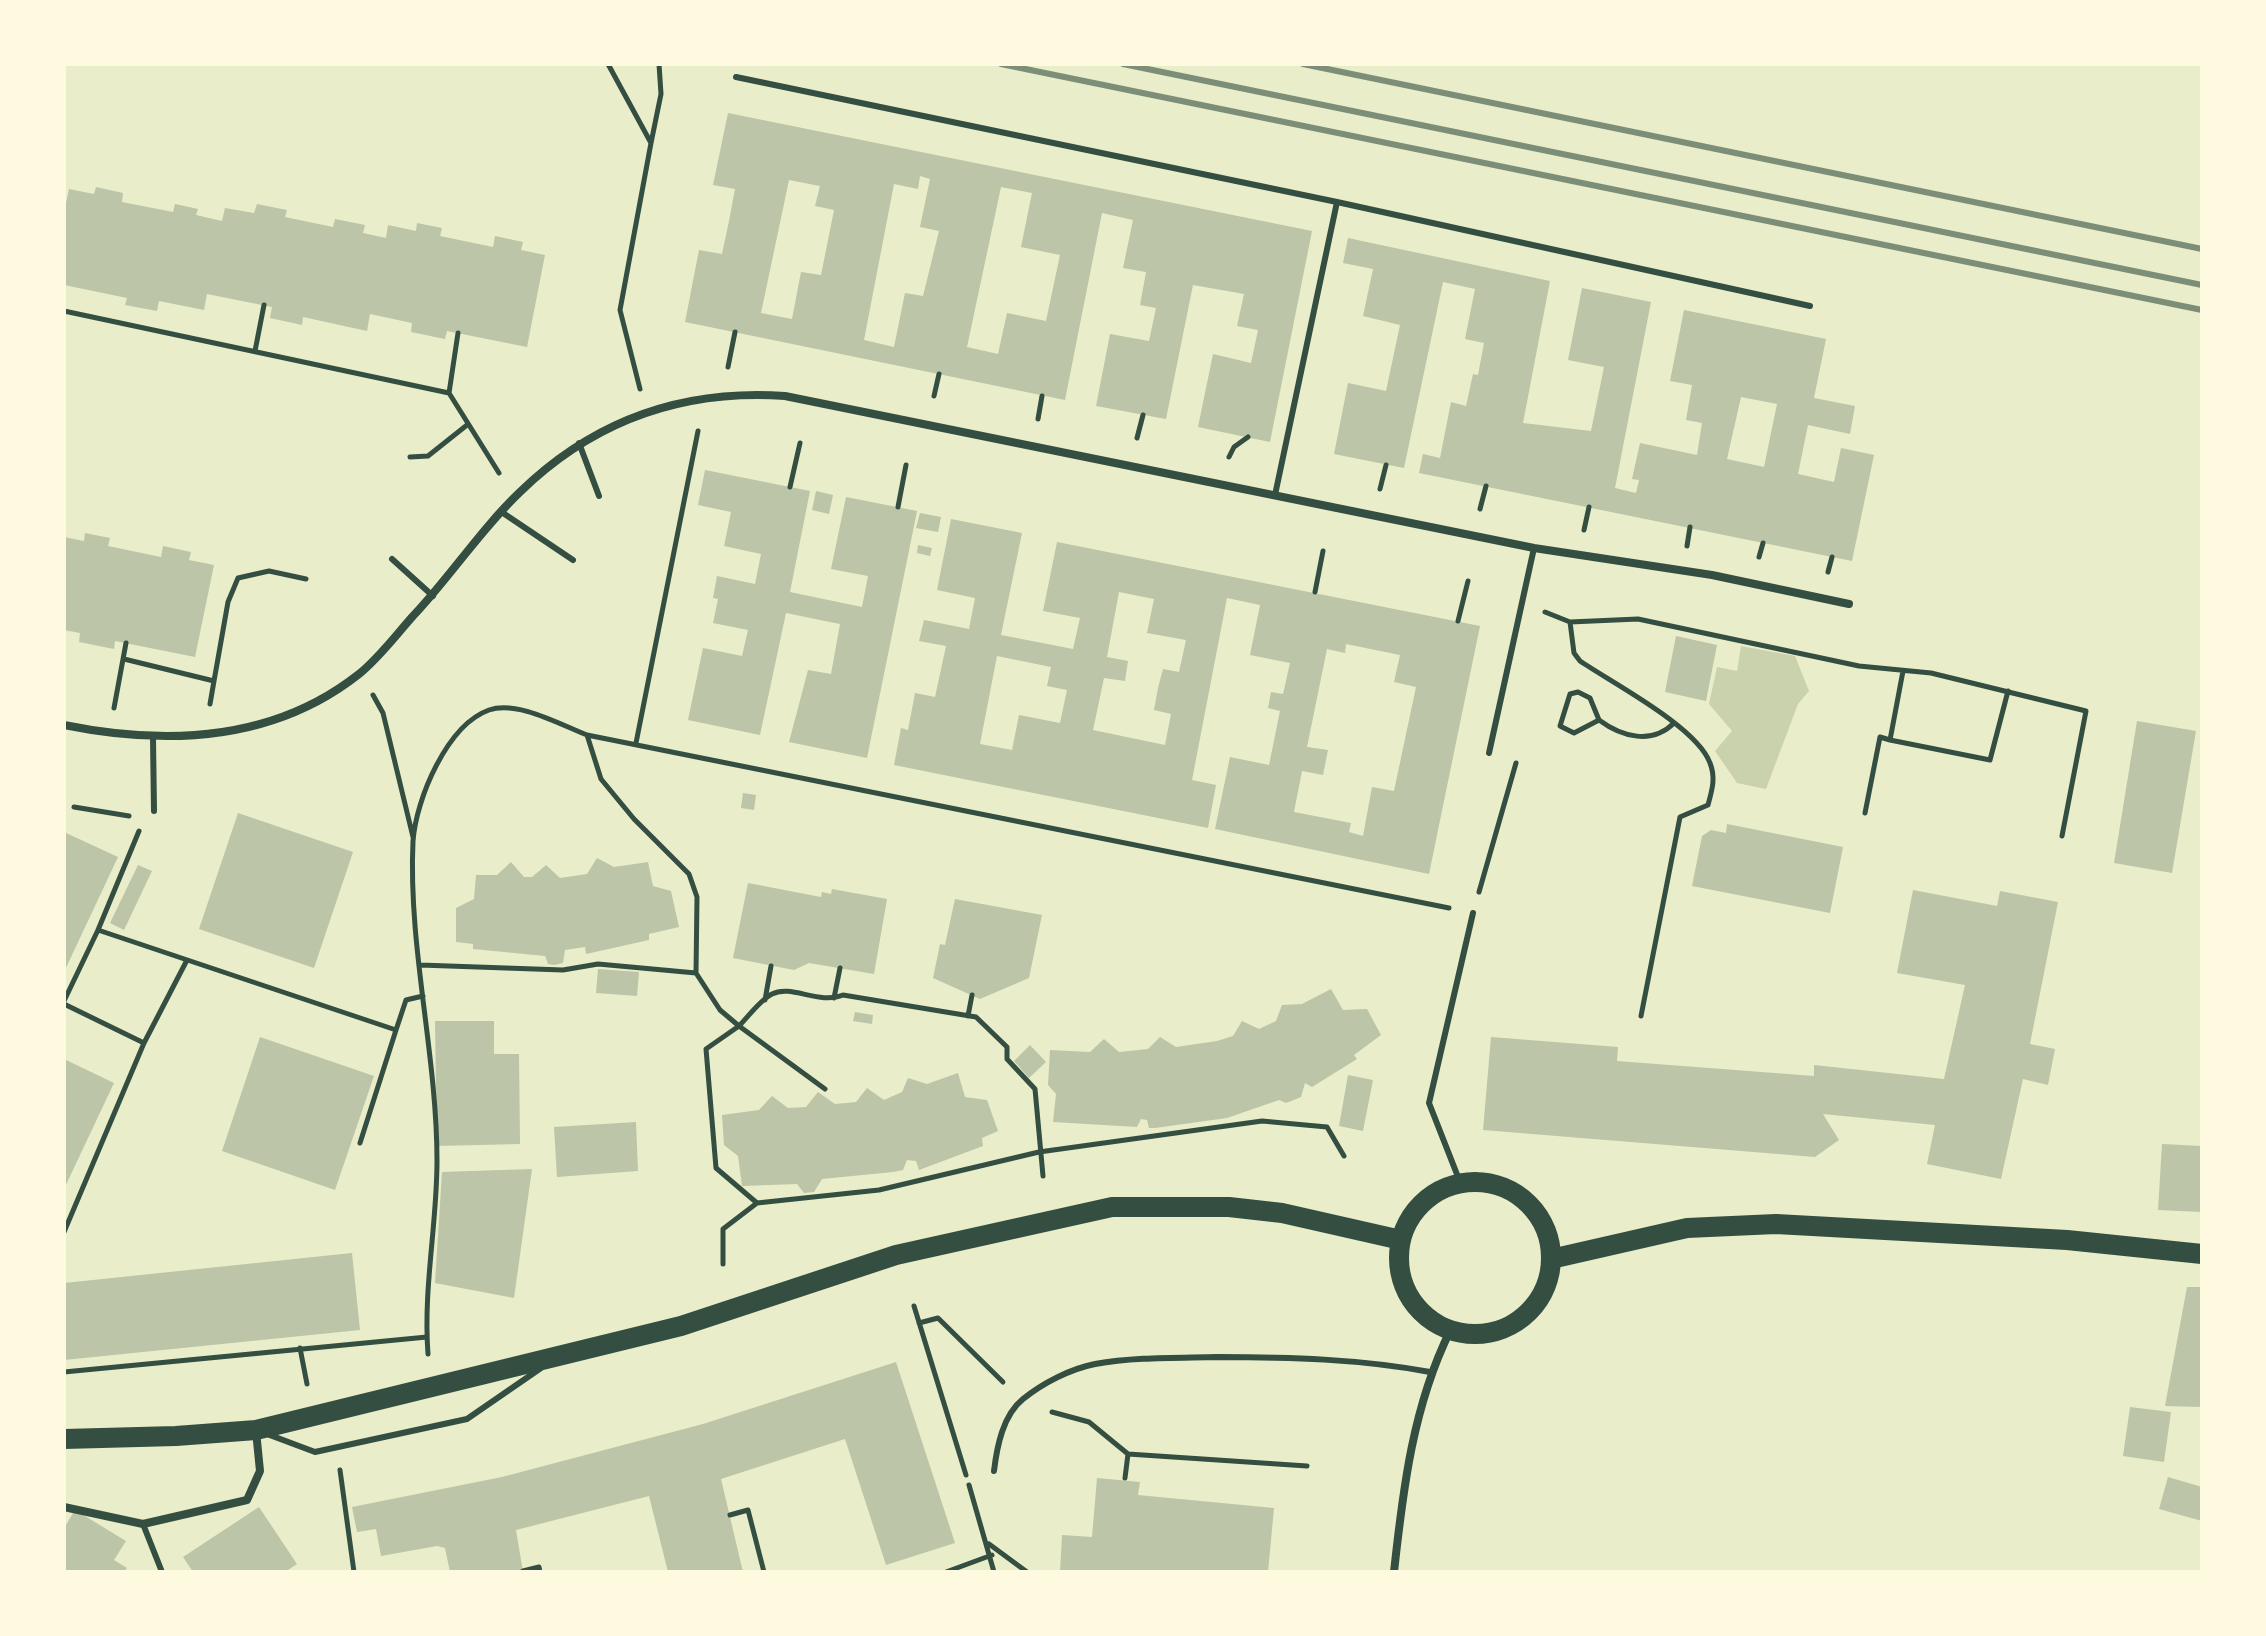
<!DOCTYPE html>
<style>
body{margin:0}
#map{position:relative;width:2266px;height:1636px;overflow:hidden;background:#e9edc9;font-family:Jost,sans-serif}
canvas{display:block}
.frame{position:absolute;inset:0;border:66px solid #fefae0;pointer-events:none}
</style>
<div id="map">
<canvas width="2266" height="1636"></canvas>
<div class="frame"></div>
</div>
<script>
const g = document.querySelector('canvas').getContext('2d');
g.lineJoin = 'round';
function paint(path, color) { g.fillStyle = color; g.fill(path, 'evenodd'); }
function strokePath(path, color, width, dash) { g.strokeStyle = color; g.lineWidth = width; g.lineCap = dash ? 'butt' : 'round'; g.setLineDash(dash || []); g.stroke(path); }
paint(new Path2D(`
 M1741,646L1795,656L1809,691L1798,704L1766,789L1737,783L1715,751L1732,731L1709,704L1717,667L1737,671Z`), '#cad2ad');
paint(new Path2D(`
 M728,113L1312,231L1270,442L1198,427L1213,354L1251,363L1258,330L1237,326L1244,294L1193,285L1166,419L1096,406L1110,334L1149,341L1156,308L1140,305L1146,272L1123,268L1133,220L1102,213L1065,400L685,322L699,250L722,254L729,221L735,189L713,185ZM920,176L930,179L920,227L939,231L923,296L905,293L894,347L864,340L894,184L918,189ZM789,180L820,186L815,206L834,210L821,275L801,272L792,319L761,313ZM1001,187L1032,193L1021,247L1060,255L1046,321L1007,313L998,354L967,347Z
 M96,187L123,193L122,202L173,212L175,204L198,209L196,215L222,221L225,208L254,213L257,204L287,210L285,217L333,227L335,219L365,225L363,233L386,238L388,225L416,231L417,223L442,228L440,236L493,247L495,236L523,242L521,250L545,255L527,347L447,331L445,339L411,332L412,323L370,314L367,331L303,317L302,325L270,318L272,307L207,294L204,310L159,301L157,311L125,305L127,298L64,285V212L69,189L94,194Z
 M1348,238L1550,281L1523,423L1591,431L1604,367L1568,360L1582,288L1651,302L1615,488L1636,493L1639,480L1632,479L1640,443L1697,455L1702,423L1686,420L1692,385L1670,381L1684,310L1826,339L1814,398L1855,406L1850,434L1808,425L1798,474L1834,482L1841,448L1874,455L1852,561L1419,473L1423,454L1440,458L1451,402L1466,406L1473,374L1478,375L1484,343L1465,339L1475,289L1443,282L1404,468L1334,454L1348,383L1386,391L1400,325L1363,316L1373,269L1343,263ZM1741,397L1777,404L1764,467L1727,459Z
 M705,470L810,491L790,592L862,607L868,576L831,569L846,497L917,511L867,758L789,742L808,670L831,674L840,624L820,620L786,613L760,735L688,720L703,648L742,656L748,630L713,623L718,599L713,598L717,576L755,584L761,554L724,546L731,512L698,505Z
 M816,491L833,495L829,514L812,510Z
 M920,513L941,517L938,532L916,528Z
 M951,519L1022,533L1001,635L1073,649L1080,618L1043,611L1057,542L1480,626L1429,874L1215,829L1230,757L1269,765L1280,711L1268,708L1271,692L1283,694L1290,663L1250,655L1260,605L1227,598L1192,780L1216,785L1208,828L894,765L901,728L908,730L915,693L935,697L946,646L919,641L924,620L969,629L975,598L937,590ZM1119,592L1154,599L1147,633L1186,640L1179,672L1163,669L1158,688L1154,710L1171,714L1165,745L1093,730L1104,678L1125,681L1128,661L1107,657ZM1346,644L1400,655L1394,682L1416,687L1394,791L1372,787L1363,836L1349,832L1351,823L1294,812L1302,771L1323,775L1328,750L1307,747L1327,649L1345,653ZM997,656L1051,667L1047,686L1067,690L1060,723L1019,715L1012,750L980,744Z
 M85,533L110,538L108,546L161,557L163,546L191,552L189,560L214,565L195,657L115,641L114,649L79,642L80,633L64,630V537L84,541Z
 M918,545L932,548L930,556L917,553Z
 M1676,636L1717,645L1706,701L1665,692Z
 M2137,721L2196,731L2172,873L2114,863Z
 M743,793L756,795L754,810L741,808Z
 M238,813L353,852L314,968L199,929Z
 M1727,824L1843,847L1830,913L1692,886L1702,836L1711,830L1726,833Z
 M64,832L118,857L64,972Z
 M597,858L614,867L648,862L653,886L671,891L679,927L649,934V940L586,954L585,947L565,950L563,963L554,965L548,964L545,956L473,949V944L456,942V908L474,899L476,875H497L511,862L524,877H532L546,865L560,878L587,874Z
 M138,865L152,871L124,930L110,923Z
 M748,883L821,897L822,892L831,894L832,889L887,899L874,974L809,963L794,970L733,958Z
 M1913,890L1997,906L2000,891L2058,902L2030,1044L2055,1049L2048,1085L2023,1079L2001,1179L1927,1164L1935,1125L1823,1114L1839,1140L1815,1157L1483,1130L1491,1037L1618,1047L1617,1061L1814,1076V1065L1944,1079L1965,985L1897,973Z
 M955,899L1042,915L1029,978L980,999L933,978L940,944L945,945Z
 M598,969L639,972L637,996L596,993Z
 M1331,989L1343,1010L1367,1009L1381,1035L1354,1055L1357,1059L1312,1087L1305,1083L1301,1097L1286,1103L1279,1100L1227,1118L1155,1128H1149L1147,1120L1141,1119L1137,1127L1053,1122L1056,1094L1048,1085L1050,1050L1090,1052L1104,1039L1119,1052L1148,1049L1160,1037L1176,1047L1217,1041L1233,1036L1242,1021L1259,1029L1276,1021L1282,1005L1302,1004Z
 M855,1012L873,1015L872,1024L853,1021Z
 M435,1021H494V1054H519L520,1144L437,1146Z
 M260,1037L374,1076L335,1190L222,1151Z
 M1030,1045L1046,1062L1029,1078L1014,1061Z
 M64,1059L114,1083L64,1189Z
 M958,1073L965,1097L987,1100L998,1131L982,1138L983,1146L919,1170L916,1161L907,1160L903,1170L893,1172L822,1179L814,1192L804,1193L797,1184L742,1186L738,1156L724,1145L722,1115L759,1110L772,1096L788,1108L806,1107L818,1092L835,1104L856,1102L867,1088L884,1100L902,1092L908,1078L927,1084Z
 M1348,1075L1373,1080L1363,1131L1339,1126Z
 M636,1122L638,1171L557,1177L554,1127Z
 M2162,1144L2202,1146V1212L2158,1210Z
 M532,1169L514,1298L435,1283L442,1172Z
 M352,1253L360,1330L64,1360V1283Z
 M2187,1287H2202V1407L2165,1406Z
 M896,1362L955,1543L886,1565L845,1439L721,1479L743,1572H668L649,1496L516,1530L523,1572H450L445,1548L437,1546L381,1556L376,1529L357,1532L352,1507L502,1477L703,1424Z
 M2130,1407L2171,1412L2164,1462L2123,1456Z
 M2168,1477L2202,1487V1521L2159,1509Z
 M1097,1478L1140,1482L1138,1495L1274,1508L1268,1572H1060L1062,1535L1092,1537Z
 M259,1507L297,1564L285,1572H193L183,1557Z
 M75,1510L126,1541L114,1560L127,1568L124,1572H64V1528Z`), '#bcc5a7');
strokePath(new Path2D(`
 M608,64L651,143L661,94L659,64
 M64,311L449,393L499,473
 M255,351L264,305
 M728,367L735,332
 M640,389L620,310L651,143
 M449,393L458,333
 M934,396L939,374
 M1038,419L1042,396
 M1137,438L1143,415
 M410,457L428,456L467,425
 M1229,457L1234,447L1248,437
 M790,487L800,443
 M1380,489L1386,465
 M898,507L906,465
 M1480,509L1486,486
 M1584,530L1589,507
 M1687,546L1690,527
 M1759,557L1763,543
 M1828,572L1832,557
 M1315,592L1323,551
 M1545,612L1570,622L1574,653L1580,661C1614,684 1697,727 1710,763C1716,778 1712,790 1708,805L1680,817L1641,1016
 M1458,621L1468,581
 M1570,622L1638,619L1859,666L1931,673L2086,711L2062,836
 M124,659L214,681L210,704
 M214,681L228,602L238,578L269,571L306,579
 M373,695L383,713L413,837
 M114,708L126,643
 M1599,720L1574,733L1560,726L1570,694L1578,692L1590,698L1599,720C1622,737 1652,745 1674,723
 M587,735L601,779L634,819L689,874L697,897L696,973L720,1010L739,1026L706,1049L716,1168L757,1203L723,1229V1264
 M1890,740L1990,760L2008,691
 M636,743L698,431
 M74,807L129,816
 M1865,813L1880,737L1890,740L1903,671
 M1479,892L1516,763
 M98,930L139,831
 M420,965L563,970L598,964L696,973
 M834,998L840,968
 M765,1000L771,966
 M64,1001L98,930L396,1030L406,1000L423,996
 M64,1004L144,1043
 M968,1016L972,995
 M825,1089L739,1026C749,1016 760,1000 772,994C791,984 819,1005 843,995L976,1017L1007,1047V1059L1035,1089L1043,1176
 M360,1143L396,1030
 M757,1203L879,1190L1039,1152L1262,1121L1327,1127L1344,1156
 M64,1232L144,1043L186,962
 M914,1306L966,1475
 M919,1323L938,1318L1003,1382
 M300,1348L307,1384
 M428,1354C423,1289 437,1225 437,1161C437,1054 408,948 413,841C416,799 447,725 489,710C517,700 561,725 587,735L1449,908
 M64,1372L427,1337
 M1052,1412L1089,1422L1128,1454L1307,1466
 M340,1470L354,1572
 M1125,1478L1128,1454
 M969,1485L994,1572
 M730,1515L748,1510L764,1572
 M989,1544L1027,1572
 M523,1571L539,1567L540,1572
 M946,1572L992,1555`), '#344e41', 5);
strokePath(new Path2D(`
 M736,77L1337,202L1275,495
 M1337,202L1810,306
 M579,443L599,496
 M503,513L573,560
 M392,559L433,596
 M153,738L154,811
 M1489,753L1534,548
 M1460,1182L1429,1103L1473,913
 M267,1434L315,1452L467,1419L541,1368
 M994,1471C997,1446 1003,1415 1023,1399C1043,1383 1070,1369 1095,1364C1134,1357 1177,1358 1217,1357C1289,1357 1360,1359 1430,1372
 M143,1524L162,1572`), '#344e41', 6);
strokePath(new Path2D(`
 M64,725C167,746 273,742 359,674C379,658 396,635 413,616C450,577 481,529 520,492C594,420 682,389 785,396L1534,548L1712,575L1849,604
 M64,1507L143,1524L247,1500L260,1471L256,1431
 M1394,1572C1403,1489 1413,1406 1450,1331`), '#344e41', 8);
strokePath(new Path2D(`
 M1399 1258a76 76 0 1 1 152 0a76 76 0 1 1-152 0Z
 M1551,1259L1687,1228L1776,1224L2067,1240L2202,1254
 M64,1439L176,1436L256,1430L681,1326L896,1255L1112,1207H1229L1282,1213L1401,1240`), '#344e41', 20);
strokePath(new Path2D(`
 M1001,64L2202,310
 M1123,64L2202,285
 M1303,64L2202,249`), '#7c8e77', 6);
</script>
